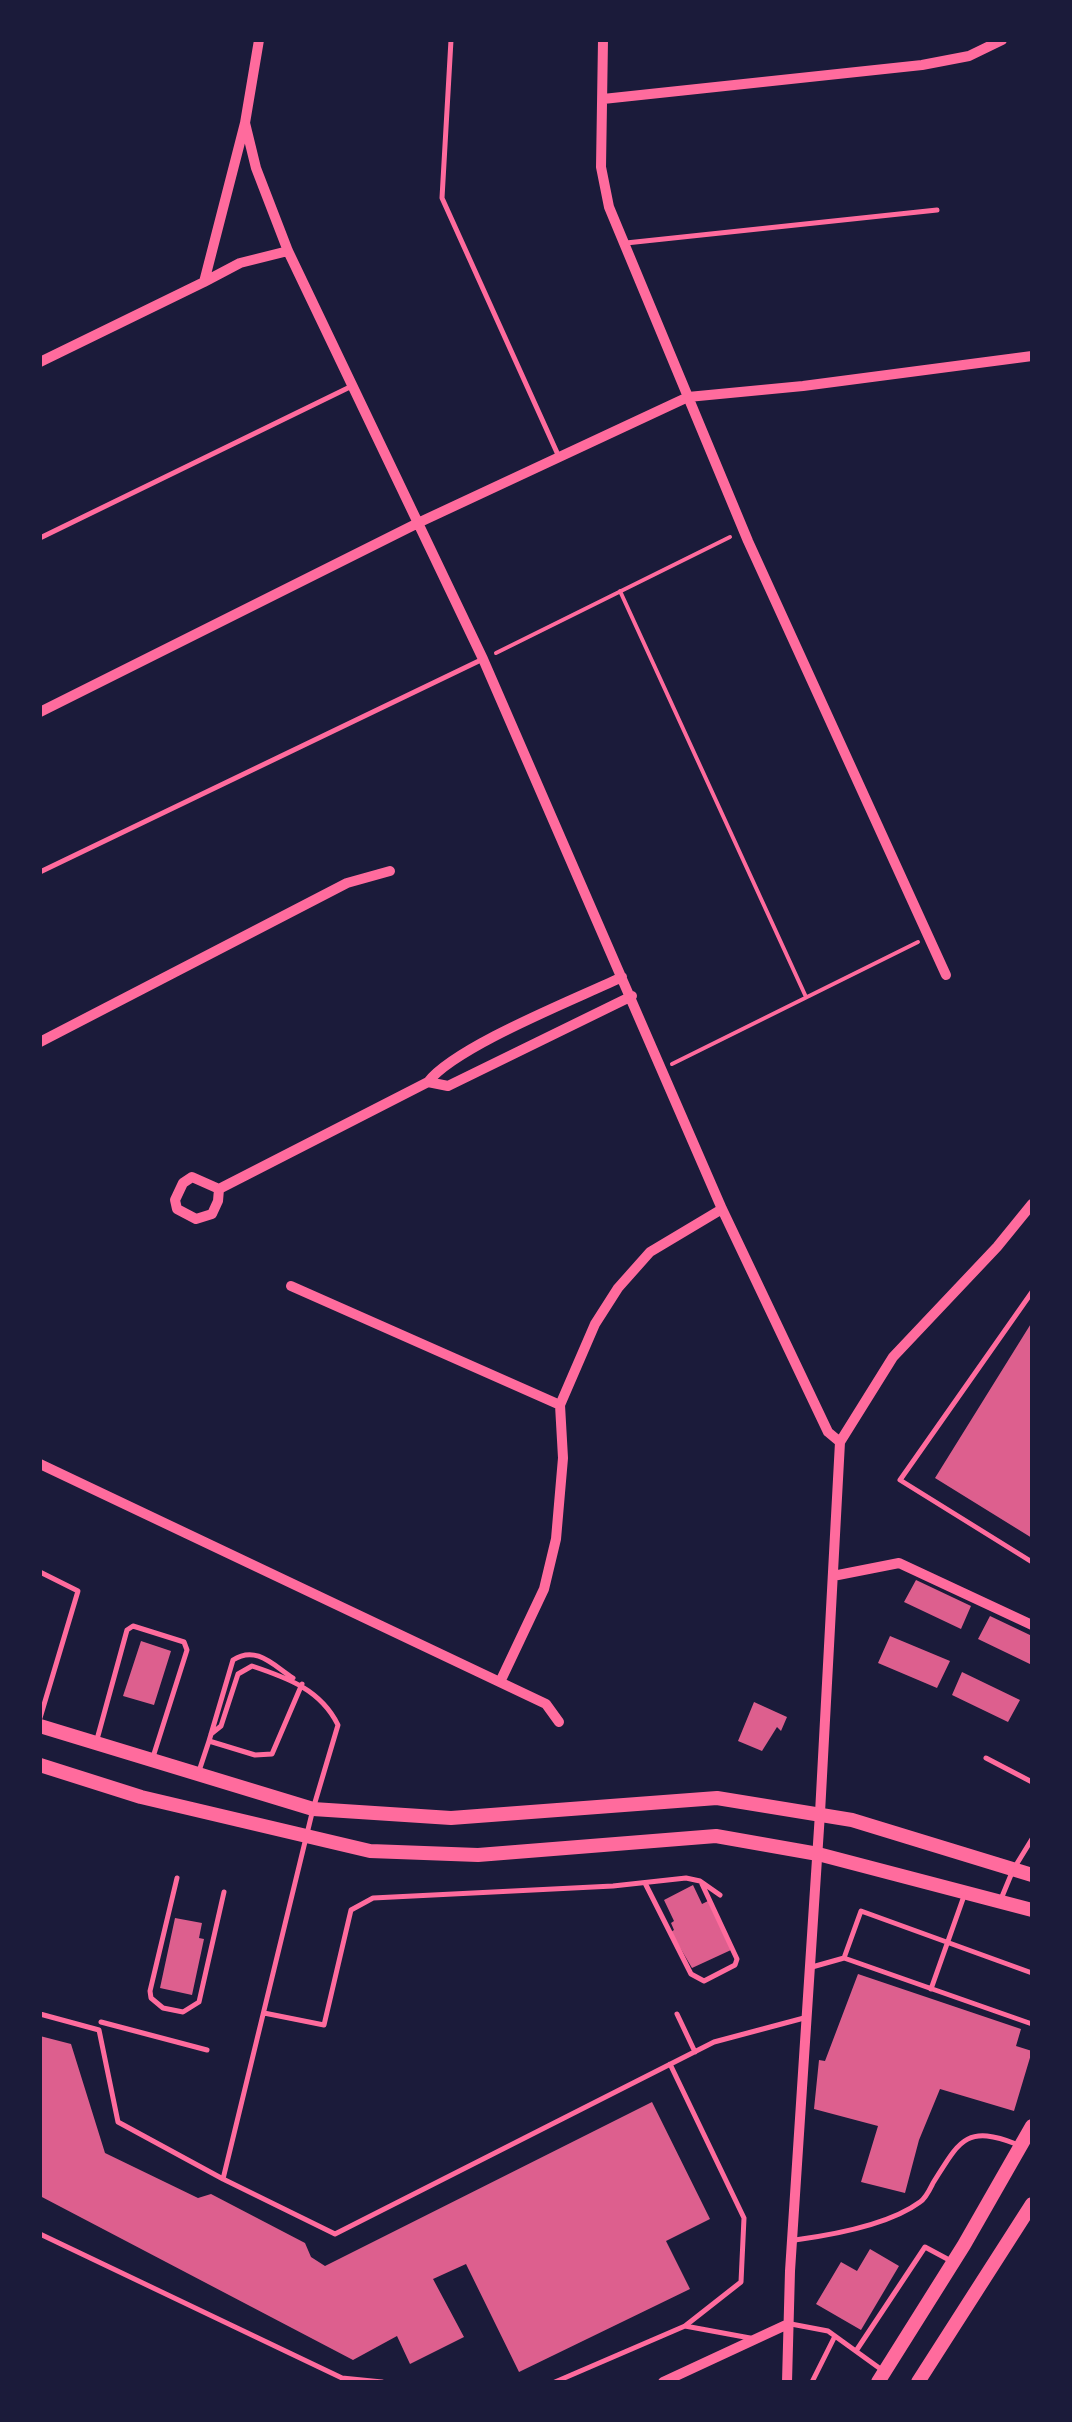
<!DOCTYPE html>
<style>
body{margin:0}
#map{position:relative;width:1072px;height:2422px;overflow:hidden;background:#1b1b3a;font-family:"Sofia Sans Condensed",sans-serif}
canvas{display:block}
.frame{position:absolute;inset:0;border:42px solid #1b1b3a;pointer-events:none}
</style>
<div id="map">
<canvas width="1072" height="2422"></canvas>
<div class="frame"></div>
</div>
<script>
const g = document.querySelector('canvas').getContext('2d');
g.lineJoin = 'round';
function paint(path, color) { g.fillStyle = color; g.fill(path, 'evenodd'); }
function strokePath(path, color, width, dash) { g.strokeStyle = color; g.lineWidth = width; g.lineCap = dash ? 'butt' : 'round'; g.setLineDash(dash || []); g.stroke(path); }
paint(new Path2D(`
 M1032,1322V1538L935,1478Z
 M916,1580L971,1606L961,1629L904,1602Z
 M990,1616L1032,1636V1665L978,1639Z
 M890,1636L950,1661L937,1688L878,1663Z
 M141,1641L171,1651L154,1705L123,1696Z
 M962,1672L1020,1700L1008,1722L952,1695Z
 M754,1702L787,1717L781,1731L777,1727L762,1751L738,1741Z
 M693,1885L702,1904L708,1901L731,1950L692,1968L671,1932L674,1930L671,1923L674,1921L664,1900Z
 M175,1918L202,1923L199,1938L204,1939L192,1995L160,1988Z
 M858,1974L1021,2029L1016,2046L1032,2051L1014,2111L940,2089L919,2140L905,2193L861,2182L878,2126L814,2109L819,2060L825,2061Z
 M40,2036L71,2044L105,2153L198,2198L211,2194L305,2243L311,2257L325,2266L652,2102L710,2219L666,2241L690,2289L519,2372L466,2264L433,2279L464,2337L410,2364L397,2336L353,2360L40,2196Z
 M870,2249L899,2266L861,2330L816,2304L841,2262L857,2271Z`), '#dd5f8e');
strokePath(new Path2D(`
 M620,591L806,997
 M496,653L730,537
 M672,1064L918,942`), '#ff6b9d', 4);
strokePath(new Path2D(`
 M451,40L442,198L559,457
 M626,243L937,210
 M40,538L352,386
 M40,872L483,659
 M1032,1292L900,1480L1032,1562
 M40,1572L78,1591L40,1718
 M211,1734L221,1726L238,1674L252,1666C288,1678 321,1690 338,1725L313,1809L223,2179L335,2234L714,2042L804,2018
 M209,1741L233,1660C256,1645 273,1665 293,1678
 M96,1743L127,1630L133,1626L184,1642L187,1650L153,1757
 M986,1758L1032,1782
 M199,1771L209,1741L255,1755L272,1754L302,1684
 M177,1878L150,1991L151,1998L163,2008L183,2012L199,2002L224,1892
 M645,1883L691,1974L704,1981L735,1965L737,1959L702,1884
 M1001,1899L1013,1870L1032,1839
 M844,1958L861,1911L1032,1973
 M812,1967L844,1958L1032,2024
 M931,1989L964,1896
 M264,2013L324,2025L351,1910L373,1898L613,1886L686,1878L700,1881L720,1895
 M40,2014L99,2030L118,2122L223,2179
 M677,2014L695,2052
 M101,2022L207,2050
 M670,2064L744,2218L741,2282L685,2326L750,2338
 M40,2234L342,2378L382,2382
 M795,2240C832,2235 889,2225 920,2202C926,2198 930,2189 933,2183C959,2142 965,2124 1016,2144
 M791,2324L828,2331L882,2370
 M856,2351L925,2247L953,2262
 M555,2382L685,2326
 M812,2382L835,2336`), '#ff6b9d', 5);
strokePath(new Path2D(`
 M603,40L601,167L609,207L748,541L946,975
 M603,99L922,65L969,56L1002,40
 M245,123L256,168L288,251L483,659L722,1209L828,1432L840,1442
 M204,282L240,263L288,251
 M40,362L204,282L245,123L259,40
 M40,712L420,522L688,397L803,386L1032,356
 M40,1042L347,883L390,871
 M428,1082L448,1086L632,996
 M192,1177L219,1189L218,1201L212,1214L196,1219L177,1209L175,1200L183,1183Z
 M219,1189L428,1082C456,1046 576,999 622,977
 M291,1286L560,1405
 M40,1464L546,1704L559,1722
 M833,1576L899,1563L1032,1625
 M500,1682L544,1589L556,1539L563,1458L560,1405L595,1324L618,1288L650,1252L722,1209
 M663,2382L788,2324
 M787,2382L790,2271L820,1813L840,1442L893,1357L997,1247L1032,1204`), '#ff6b9d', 10);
strokePath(new Path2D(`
 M40,1726L313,1809L451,1818L717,1798L852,1820L1032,1875
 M40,1765L141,1797L370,1851L478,1855L716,1836L818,1854L1032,1910
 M878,2382L964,2245L1032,2126
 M918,2382L1032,2204`), '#ff6b9d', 14);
</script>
